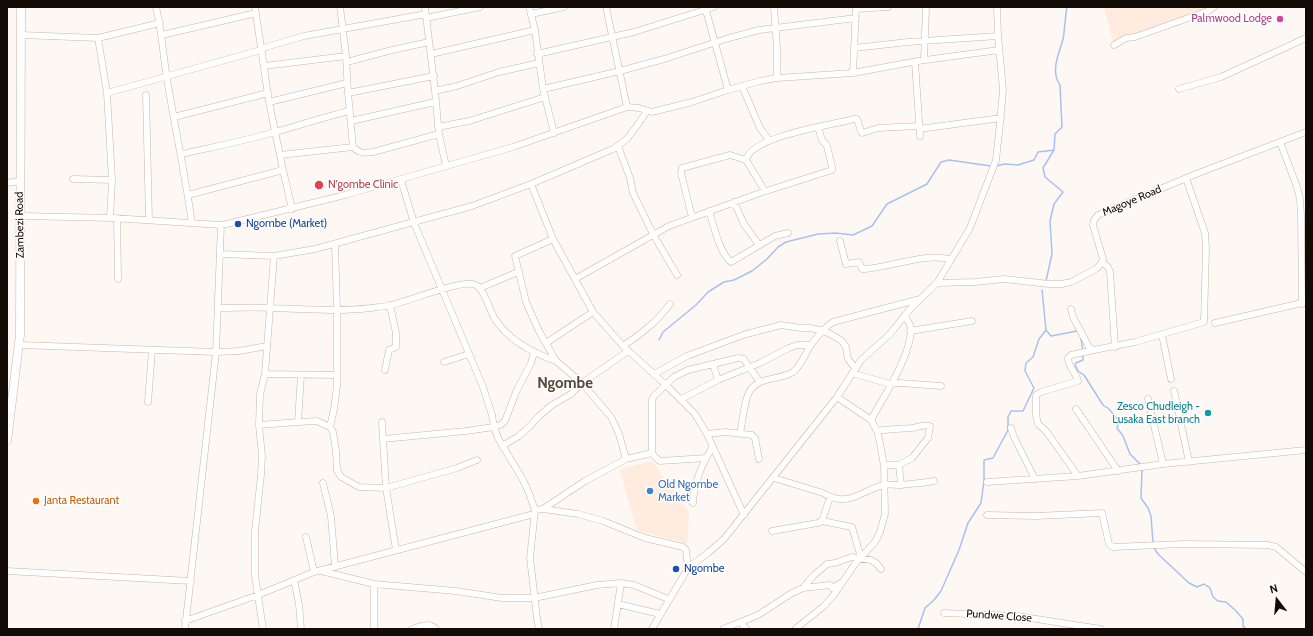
<!DOCTYPE html>
<style>
body{margin:0}
#map{position:relative;width:1313px;height:636px;overflow:hidden;background:#fdf8f4;font-family:Cabin,sans-serif}
canvas{display:block}
.frame{position:absolute;inset:0;border:8px solid #130c06;pointer-events:none}
.north{position:absolute;left:1257px;top:580px;width:40px;height:40px;-webkit-text-stroke:3px #fff;paint-order:stroke;rotate:344deg;font-size:11px;font-weight:700;line-height:16px;text-align:center;color:#130c06}
.north::after{content:'';display:block;margin:auto;width:14px;height:18px;background:#130c06;clip-path:polygon(50% 0,100% 100%,50% 72%,0 100%)}
</style>
<div id="map">
<canvas width="1313" height="636"></canvas>
<div class="frame"></div>
<div class="north">N</div>
</div>
<script>
const g = document.querySelector('canvas').getContext('2d');
g.lineJoin = 'round';
function paint(path, color) { g.fillStyle = color; g.fill(path, 'evenodd'); }
function strokePath(path, color, width, dash) { g.strokeStyle = color; g.lineWidth = width; g.lineCap = dash ? 'butt' : 'round'; g.setLineDash(dash || []); g.stroke(path); }
function drawText(font, color, halo, rows, align = 'center') {
  g.font = font + ' Cabin,sans-serif'; g.lineWidth = 3; g.setLineDash([]); g.textBaseline = 'middle'; g.strokeStyle = halo; g.fillStyle = color; for (const [text, x, y, turn = 0] of rows) {
    g.save(); g.translate(x, y); g.rotate((+turn || 0) * Math.PI / 180); g.textAlign = isNaN(turn) ? turn : align; if (halo) g.strokeText(text, 0, 0); g.fillText(text, 0, 0); g.restore();
  }
}
paint(new Path2D(`
 M1104,7H1207V9L1113,42Z
 M652,461L689,512L687,544L637,530L620,471V469Z`), '#ffecde');
strokePath(new Path2D(`
 M996,166L1005,164L1018,165L1034,160L1038,152L1054,150
 M1046,281L1052,254L1050,221L1054,204L1063,192L1045,177L1043,168L1054,150L1055,134L1062,127L1060,85C1050,71 1059,54 1063,39C1065,29 1065,17 1067,7
 M1046,330L1051,336L1077,331
 M1081,339L1083,351
 M659,340L663,332L696,305L708,292L724,282L734,280L752,271L767,259L778,247L786,242L818,234L836,233L853,235L872,226L887,204L927,184L941,162L949,160L991,166
 M1083,355V360L1076,363L1075,365L1078,371L1084,375L1103,405L1109,409L1119,421L1117,428L1123,436L1130,454L1140,464
 M1142,470L1141,498L1148,508L1151,516L1153,543
 M1154,548L1158,554L1189,583L1197,587L1204,584L1210,588L1213,597L1218,601L1226,602L1235,610L1243,619V626L1246,629
 M918,629L925,608L934,600L941,591L959,550L968,523L981,503L984,481V460L993,458L1008,430V417L1011,411H1023L1034,388L1025,371L1026,363L1033,357L1039,339L1046,330L1042,290`), '#a9c0f1', 1.5);
const street = new Path2D(`
 M156,7C162,32 163,54 167,79C175,127 185,175 192,223
 M255,7L269,102L283,170L292,209
 M340,7L346,56
 M425,7L435,91L439,134L446,166
 M529,7L535,30L543,89L554,133
 M606,7L627,107
 M705,7L728,90
 M774,7L777,48V78
 M856,9L888,7
 M531,14L564,7
 M426,18L480,7
 M21,35L98,38L160,23
 M162,35L256,13
 M98,38L107,93L112,180L110,218
 M1114,45L1126,38L1135,37L1208,11L1214,7
 M854,48L908,42L998,36
 M431,54L535,30
 M537,54L634,32L714,7
 M924,60L926,7
 M347,62L392,50L429,42
 M915,62L920,136
 M264,66L346,56L348,93L353,147C360,154 364,153 373,152L439,134
 M853,73L856,7
 M742,86L760,128L769,140
 M543,89L620,71L664,59L729,38L759,30L856,18
 M1179,89L1221,77L1306,38
 M435,91L457,86L499,72L539,63
 M107,93L261,50L266,47L304,36L426,14
 M348,93L434,76
 M146,95L149,220
 M269,102L347,83
 M174,117L268,93
 M351,121L435,102
 M438,127L469,121L545,97
 M919,129L1001,118
 M1280,142L1297,187L1300,199L1301,215L1302,304
 M618,146L630,178L633,193L653,234L677,275
 M182,154C213,147 244,141 275,132C300,125 324,117 350,111
 M280,155L353,147
 M73,179L112,180
 M401,180L414,223L483,387L492,415L494,427L498,438L523,480L529,493L535,510L530,558L537,618L539,629
 M7,183L20,181
 M531,184L553,239L593,312L623,346L666,385L695,414L707,434L744,515
 M765,191L746,160C751,136 832,125 854,119H857L861,131L862,133L878,128L918,126
 M188,195L283,170
 M734,202L744,224L759,245
 M709,211C714,226 719,252 731,262L775,236L788,233
 M21,216L113,218L221,225L231,223L345,195L513,147L627,107L639,108L652,112L692,102L728,90L760,81L777,78L853,73L918,61L999,50
 M692,217L681,173L682,168L730,155L746,160
 M117,218L118,279
 M840,241L846,264L859,262L862,269H864C890,268 928,251 951,260
 M221,254L274,256L315,249L472,206L531,184L613,149L627,139L636,127L647,111
 M1102,262L1108,267L1110,272L1115,347
 M575,279L669,226L760,193L832,170V167L827,146L822,140L818,127
 M937,283L975,282L1004,279L1049,284H1062L1071,282L1096,269L1101,264L1103,259L1093,225L1094,220L1098,215L1196,174L1306,132
 M480,288L518,272
 M218,308C235,308 252,307 270,308C303,309 336,312 370,308C377,307 384,307 391,305C409,301 457,281 473,284C484,286 489,310 495,319C509,341 533,353 556,361
 M1071,309L1073,317L1088,345L1090,348L1094,350L1135,342L1204,322L1206,249L1205,233L1186,178
 M1215,323L1306,302
 M910,331L972,321
 M1162,335L1171,379
 M546,343L593,312
 M20,345L216,352L239,351L267,346
 M623,346C642,333 656,323 670,304
 M444,362L469,354
 M713,364L718,380
 M385,370L389,350L396,347V333L390,305
 M852,373L890,384L900,383L941,386
 M265,374L337,375
 M654,374L687,356L743,335L781,325L801,328H810L824,331L832,335L842,341L846,347L848,359L855,368
 M1174,391L1189,462
 M681,399L718,380L760,363L789,348L797,345H811
 M1148,399L1163,464
 M148,402L152,350
 M1076,409L1118,471
 M871,420C884,396 911,356 911,329C911,325 906,319 905,315
 M298,422L317,421L330,427L333,432L336,451L337,470L341,477L359,487L386,488L457,468L477,460
 M382,422L386,488L396,550
 M259,425L298,422L301,375
 M330,427L334,409L337,386V310L335,244
 M1011,428L1014,437L1035,479
 M877,431C888,429 900,429 912,428C918,427 924,424 930,426L928,438L912,458L899,465H890L884,466
 M740,433C743,421 744,398 751,389C762,376 781,380 793,372C801,366 805,354 810,346C815,339 826,326 833,322L920,299
 M707,434L725,432L752,435L755,438L759,459
 M383,439L466,431L494,427L500,425L505,421L516,392L531,363L534,352
 M502,446L519,436L530,426L538,417L552,405L571,394L582,383L628,351
 M652,453V400L654,396L674,377L688,370L738,358L744,359L749,367L760,382
 M626,459L652,453L655,457L660,461L706,458
 M899,465L901,485
 M1078,476L1046,431L1038,424L1036,415V395L1041,392L1078,381C1076,372 1068,368 1068,358L1071,355L1094,350
 M774,478L823,493C849,509 861,490 884,485C889,484 895,485 900,485C911,484 923,483 934,481
 M987,482L1078,476L1163,464L1306,450
 M323,483L331,516L335,567
 M693,503C694,484 702,464 712,448
 M543,509L578,514L603,521L645,538L683,547L686,550L688,568
 M535,510L543,509L585,481L626,459L619,434L611,417L582,383L556,361L539,331L526,302L515,256L553,239
 M987,515L1036,516L1102,513L1109,544L1113,547L1184,544L1268,545L1276,547L1306,572
 M822,521L852,527L861,558
 M772,531L818,523L822,521L830,497
 M306,537L314,572
 M7,571L191,581
 M321,571L374,584L456,591L502,598H534L597,585L621,583L634,585L668,599
 M294,580L299,604L301,629
 M374,584V629
 M803,588L830,585L832,588L842,582
 M618,604L660,614
 M944,613L1017,616L1101,629
 M185,621L258,595L314,572L534,514
 M741,622L746,629
 M185,629L216,352L221,225
 M263,629L255,576V531L261,475L262,456L259,425L260,394L265,374L274,256
 M412,629C421,626 429,622 436,629
 M614,629L621,583
 M652,629L688,568L709,552L724,539L837,397L861,360L889,335L911,308L937,283L970,228L996,160L1000,123L1003,90L998,36L997,7
 M723,629L758,615L792,593L803,588L813,576L827,564L835,563L852,557L871,560L877,564L881,569
 M795,629L823,607L833,596L855,564L875,542L880,532L885,514L884,466L880,443L877,431L871,420L837,397`);
const secondary = new Path2D(`
 M7,441L20,335L21,7`);
strokePath(street, '#cbb4a1', 7);
strokePath(secondary, '#cbb4a1', 9);
strokePath(street, '#fff', 6);
strokePath(secondary, '#fff', 8);
for (const [x, y, r, color] of [
 [1280,19,4,"#d1479c"],
 [319,185,5,"#e0444e"],
 [238,224,4,"#1a4fb4"],
 [1208,413,4,"#0f9aa8"],
 [650,491,4,"#3f7fe0"],
 [36,501,4,"#e8710a"],
 [676,569,4,"#1a4fb4"]
]) { const dot = new Path2D(); dot.arc(x, y, r, 0, 2 * Math.PI); g.fillStyle = color; g.fill(dot); strokePath(dot, '#fff', 1.5); }
drawText('11px', '#b23c85', '#fff', [
 ["Palmwood Lodge",1272,19]
], 'right');
drawText('11px', '#be3a42', '#fff', [
 ["N'gombe Clinic",328,185]
], 'left');
drawText('11px', '#130c06', '#fff', [
 ["Magoye Road",1132,201,-23],
 ["Zambezi Road",20,225,-91],
 ["Pundwe Close",999,616,4]
]);
drawText('11px', '#164399', '#fff', [
 ["Ngombe (Market)",246,224],
 ["Ngombe",684,569]
], 'left');
drawText('11px', '#0d838f', '#fff', [
 ["Zesco Chudleigh -",1200,407],
 ["Lusaka East branch",1200,420]
], 'right');
drawText('11px', '#366cbe', '#fff', [
 ["Old Ngombe",658,485],
 ["Market",658,498]
], 'left');
drawText('11px', '#c56008', '#fff', [
 ["Janta Restaurant",44,501]
], 'left');
drawText('bold 15px', '#594636', '#fff', [
 ["Ngombe",565,384]
]);
</script>
